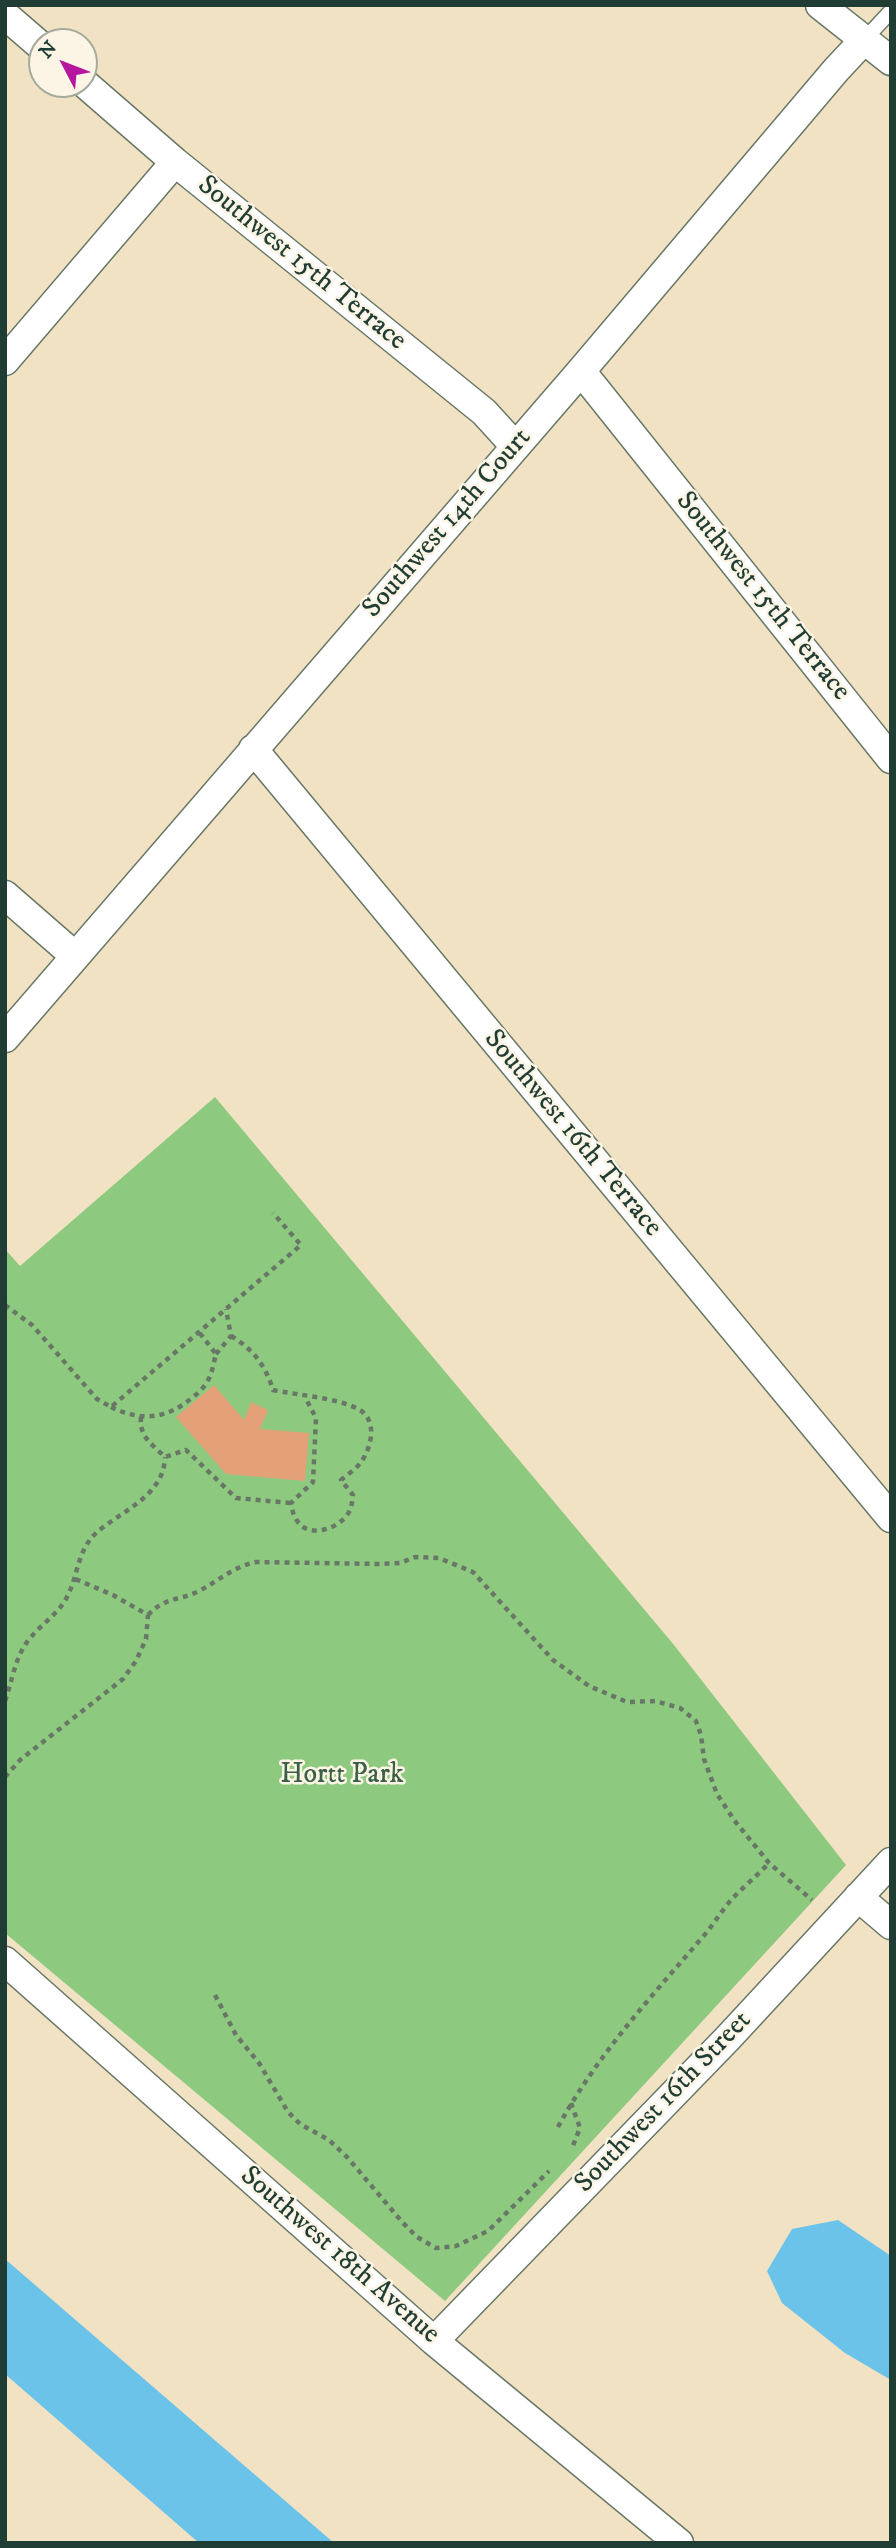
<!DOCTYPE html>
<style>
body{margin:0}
#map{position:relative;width:896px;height:2548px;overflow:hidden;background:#f1e2c4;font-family:"IM FELL DW Pica",serif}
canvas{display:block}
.frame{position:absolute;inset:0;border:7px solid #1f3d34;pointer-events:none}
.north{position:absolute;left:28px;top:28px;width:70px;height:70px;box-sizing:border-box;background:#fcf5e5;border:2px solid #a4ab9e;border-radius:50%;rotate:312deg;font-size:19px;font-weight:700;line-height:28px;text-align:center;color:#1f3d34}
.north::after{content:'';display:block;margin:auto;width:24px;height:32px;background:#b5179e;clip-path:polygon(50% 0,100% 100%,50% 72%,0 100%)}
</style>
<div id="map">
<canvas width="896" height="2548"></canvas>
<div class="frame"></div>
<div class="north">N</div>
</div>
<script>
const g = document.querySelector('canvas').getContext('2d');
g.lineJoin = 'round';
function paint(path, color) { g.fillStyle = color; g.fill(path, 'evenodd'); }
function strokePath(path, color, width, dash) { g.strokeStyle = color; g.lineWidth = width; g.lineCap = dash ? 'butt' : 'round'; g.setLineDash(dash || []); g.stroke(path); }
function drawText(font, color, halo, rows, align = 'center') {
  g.font = font + ' "IM FELL DW Pica",serif'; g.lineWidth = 5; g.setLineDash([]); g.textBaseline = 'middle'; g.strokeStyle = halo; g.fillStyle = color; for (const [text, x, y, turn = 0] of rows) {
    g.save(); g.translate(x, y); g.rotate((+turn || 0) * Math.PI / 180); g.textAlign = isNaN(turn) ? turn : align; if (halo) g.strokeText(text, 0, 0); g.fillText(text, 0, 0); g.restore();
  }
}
paint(new Path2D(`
 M215,1097L674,1645L846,1865L445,2301L5,1933V1249L20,1266Z`), '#8dca80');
paint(new Path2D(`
 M838,2220L891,2256V2380L845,2353L782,2303L767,2271L792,2229Z
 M5,2259L334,2543H199L5,2374Z`), '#6cc3e9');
paint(new Path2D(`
 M214,1385L244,1420L251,1402L268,1410L260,1429L309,1433L305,1481L226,1474L176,1417Z`), '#e4a177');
const service = new Path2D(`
 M864,40L891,11`);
const minor = new Path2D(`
 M820,5L891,61
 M5,15L42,47
 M84,83L175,162L484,412L515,446
 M5,361L175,162
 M581,371L891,759
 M253,749L891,1518
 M5,895L75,956
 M5,1038L581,371L836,70L864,40
 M858,1897L891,1925
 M5,1961L434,2341L679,2543
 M434,2341L728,2038L891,1862`);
strokePath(service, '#687766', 17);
strokePath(minor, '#687766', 31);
strokePath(new Path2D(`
 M5,1305L32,1325L97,1399L111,1407L301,1245L273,1213
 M231,1336C253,1349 266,1366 273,1390C297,1395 338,1398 358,1409C378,1419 372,1447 361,1462C356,1469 347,1475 341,1480L353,1495C352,1501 352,1507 349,1512C340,1529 307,1540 296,1519C293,1515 292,1508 291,1503L313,1482L316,1418L305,1397
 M216,1354L231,1336L226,1309
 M111,1407C142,1422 167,1419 193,1397C200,1392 207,1384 210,1376C213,1369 214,1361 216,1354L199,1332
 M141,1417C139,1437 152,1444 165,1457L186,1450L236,1498L291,1503
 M148,1615C165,1597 177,1601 197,1592C219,1581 232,1567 256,1562L381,1564L400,1563L415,1557L439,1558L473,1572L553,1660L589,1686L627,1702L655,1701L680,1708L696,1721L701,1735L704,1759L717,1794L734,1820L769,1863L812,1900
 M5,1701C13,1679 15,1655 31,1637C43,1623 59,1613 67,1597C78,1576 77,1552 95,1534C120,1511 164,1497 165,1457
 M5,1777L20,1760L123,1679L136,1661L146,1639L148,1615L113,1595L73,1578
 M215,1995L236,2035L259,2063L288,2112L300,2124L329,2140L347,2157L403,2223L417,2237L436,2248L456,2246L488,2231L549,2171
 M571,2103L580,2128L572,2148
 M558,2127C596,2057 649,1999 701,1939C711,1928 718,1916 727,1905C739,1890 756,1877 769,1863`), '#687766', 4.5, [5, 5]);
strokePath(service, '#fff', 14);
strokePath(minor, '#fff', 28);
drawText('28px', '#1f3d34', '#fcf5e5', [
 ["Southwest 15th Terrace",301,264,39],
 ["Southwest 14th Court",448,524,-49],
 ["Southwest 15th Terrace",762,597,51],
 ["Southwest 16th Terrace",572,1134,50],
 ["Southwest 16th Street",664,2103,-46],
 ["Southwest 18th Avenue",339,2256,41]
]);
drawText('28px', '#3a6047', '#fcf5e5', [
 ["Hortt Park",342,1776]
]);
</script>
